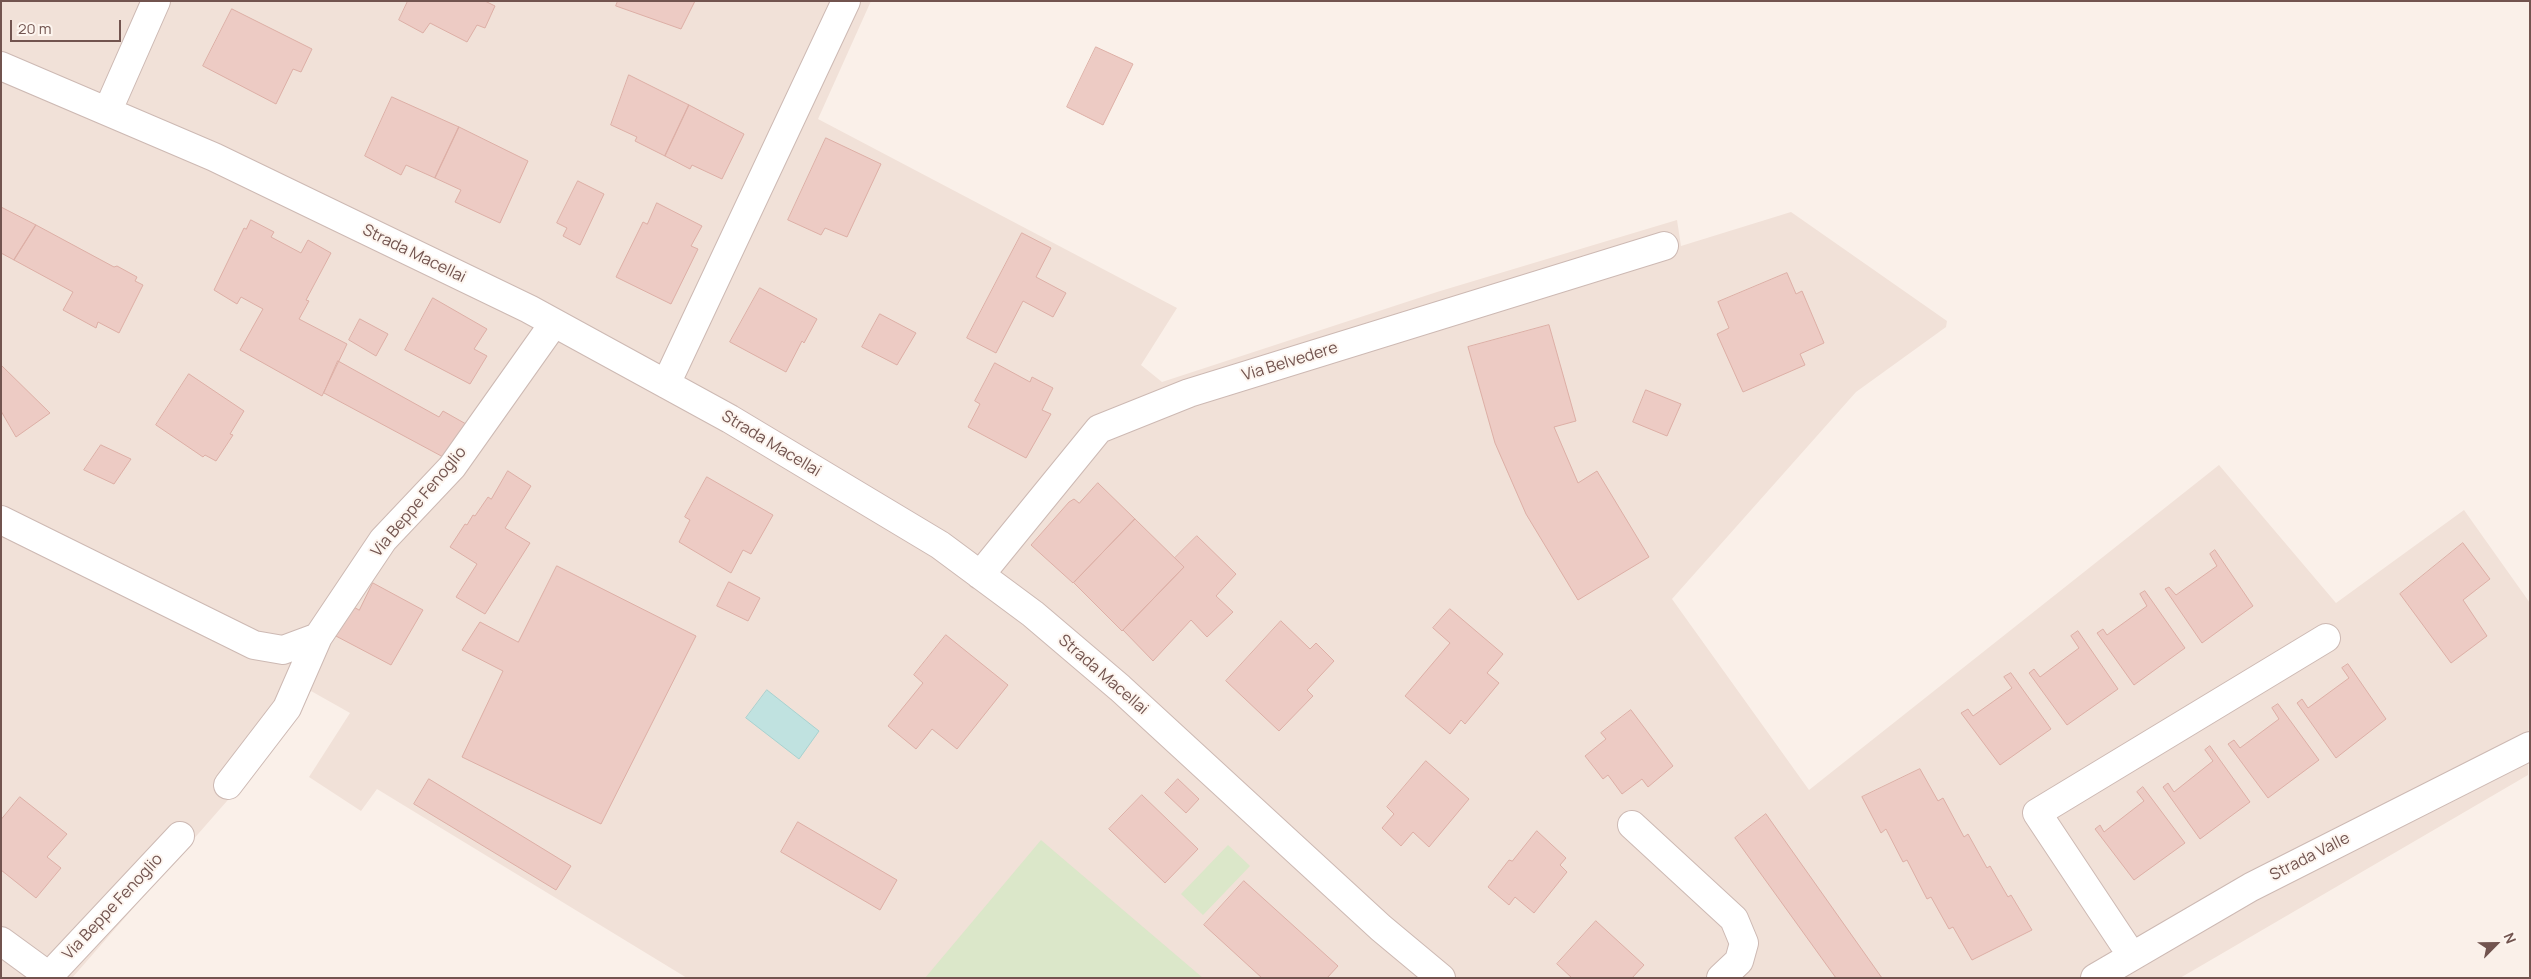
<!DOCTYPE html>
<style>
body{margin:0}
#map{position:relative;width:2531px;height:979px;overflow:hidden;background:#faf0e9;font-family:Manrope,sans-serif}
canvas{display:block}
.frame{position:absolute;inset:0;border:2px solid #72544f;pointer-events:none}
.north{position:absolute;left:2471px;top:919px;width:50px;height:50px;-webkit-text-stroke:4px #fdf5ef;paint-order:stroke;rotate:67deg;font-size:14px;font-weight:700;line-height:20px;text-align:center;color:#72544f}
.north::after{content:'';display:block;margin:auto;width:18px;height:22px;background:#72544f;clip-path:polygon(50% 0,100% 100%,50% 72%,0 100%)}
.scale{position:absolute;left:10px;top:20px;width:111px;height:22px;box-sizing:border-box;border:2px solid #72544f;border-top:0;padding-left:6px;font-size:15px;line-height:18px;white-space:nowrap;color:#72544f;-webkit-text-stroke:4px #fdf5ef;paint-order:stroke}
</style>
<div id="map">
<canvas width="2531" height="979"></canvas>
<div class="frame"></div>
<div class="north">N</div>
<div class="scale">20 m</div>
</div>
<script>
const g = document.querySelector('canvas').getContext('2d');
g.lineJoin = 'round';
function paint(path, color) { g.fillStyle = color; g.fill(path, 'evenodd'); }
function strokePath(path, color, width, dash) { g.strokeStyle = color; g.lineWidth = width; g.lineCap = dash ? 'butt' : 'round'; g.setLineDash(dash || []); g.stroke(path); }
function drawText(font, color, halo, rows, align = 'center') {
  g.font = font + ' Manrope,sans-serif'; g.lineWidth = 4; g.setLineDash([]); g.textBaseline = 'middle'; g.strokeStyle = halo; g.fillStyle = color; for (const [text, x, y, turn = 0] of rows) {
    g.save(); g.translate(x, y); g.rotate((+turn || 0) * Math.PI / 180); g.textAlign = isNaN(turn) ? turn : align; if (halo) g.strokeText(text, 0, 0); g.fillText(text, 0, 0); g.restore();
  }
}
paint(new Path2D(`
 M1,1H871L818,119L1177,308L1141,365L1162,382L1437,292L1677,220L1681,246L1791,212L1947,321L1946,327L1856,392L1672,599L1809,790L2219,465L2336,603L2464,510L2530,603L2528,775L2180,978H687L377,789L361,811L309,777L350,713L311,691L269,753L72,978H1Z`), '#f1e1d8');
paint(new Path2D(`
 M1041,840L1203,978H925Z
 M1228,845L1250,866L1203,915L1181,894Z`), '#dbe7c9');
const water = new Path2D(`
 M767,690L819,731L799,759L746,718Z`);
paint(water, '#c0e2e0');
strokePath(water, '#a7d2d0', 1);
const building = new Path2D(`
 M408,1H485L495,6L485,28L477,25L467,42L430,23L423,33L399,20Z
 M618,1H695L681,29L616,6Z
 M232,9L312,49L301,72L293,69L276,104L203,66Z
 M1096,47L1133,64L1103,125L1067,107Z
 M629,75L689,105L665,156L635,141L637,137L611,125Z
 M392,97L459,127L435,178L406,165L401,175L365,156Z
 M689,105L744,134L722,179L692,165L690,169L665,156Z
 M459,127L528,161L500,223L455,202L461,190L435,178Z
 M826,138L881,164L847,237L825,228L821,235L788,220Z
 M578,181L604,194L580,245L563,236L567,228L557,223Z
 M657,203L702,226L691,246L698,249L671,304L616,277L643,222L647,224Z
 M1,207L36,225L14,260L1,253Z
 M251,220L274,232L271,237L301,253L308,240L331,253L306,300L309,301L299,319L347,344L322,396L240,350L263,309L241,297L237,304L214,290L244,228L246,229Z
 M36,225L114,267L117,266L137,277L135,281L143,285L119,333L98,322L96,328L63,310L73,292L14,260Z
 M1022,233L1051,248L1036,277L1066,293L1053,317L1023,301L996,353L967,338Z
 M1787,273L1796,294L1802,291L1824,343L1800,354L1805,365L1743,392L1717,334L1729,328L1718,302Z
 M760,288L817,319L804,343L802,341L786,372L730,342Z
 M433,298L487,329L474,349L487,356L470,384L405,350Z
 M880,314L916,333L897,365L862,347Z
 M360,319L388,334L376,356L349,340Z
 M1549,325L1576,421L1554,427L1578,483L1597,471L1649,557L1578,600L1526,514L1495,443L1468,347Z
 M338,361L439,417L443,411L466,424L445,458L324,393Z
 M995,363L1030,382L1032,377L1053,388L1042,410L1051,414L1026,458L968,427L980,404L975,401Z
 M1,365L50,413L16,437L1,411Z
 M189,374L244,411L230,434L233,435L216,461L205,455L203,457L156,425Z
 M1646,390L1681,404L1667,436L1633,422Z
 M101,445L131,459L114,484L84,470Z
 M508,471L531,486L505,528L530,543L485,614L456,597L477,564L450,547L465,524L467,525L473,515L475,516L488,497L491,499Z
 M707,477L773,515L751,554L743,550L731,573L679,542L690,520L685,517Z
 M1098,483L1135,519L1073,583L1031,545L1069,502L1074,499L1079,503Z
 M1135,519L1184,567L1122,631L1074,583Z
 M1197,536L1236,574L1216,596L1233,612L1207,637L1191,620L1153,661L1123,630L1184,567L1175,558Z
 M2463,543L2490,579L2463,600L2487,636L2451,663L2400,594Z
 M2215,550L2253,606L2202,643L2165,589L2169,587L2176,595L2217,566L2210,554Z
 M557,566L696,636L601,824L462,757L503,671L462,650L480,622L518,642Z
 M729,582L760,598L748,621L717,606Z
 M373,583L423,610L391,665L334,635L350,605L359,610Z
 M2145,591L2185,648L2134,685L2097,633L2103,629L2107,635L2147,606L2140,594Z
 M1450,609L1503,654L1487,673L1499,683L1465,724L1461,720L1450,734L1405,696L1450,643L1433,628Z
 M1281,621L1310,649L1316,643L1334,661L1307,690L1313,696L1279,731L1226,681Z
 M2078,631L2118,689L2067,725L2029,673L2034,669L2040,677L2079,648L2071,636Z
 M946,635L1008,685L957,749L932,729L916,749L888,726L923,683L914,675Z
 M2348,664L2386,719L2336,758L2297,703L2302,699L2308,708L2349,678L2342,668Z
 M2011,673L2051,729L2000,765L1961,713L1968,709L1973,716L2012,688L2004,677Z
 M2278,704L2319,760L2268,798L2228,744L2234,740L2240,748L2279,719L2272,708Z
 M1631,710L1673,766L1648,787L1642,779L1622,794L1608,775L1603,779L1585,756L1606,739L1601,733Z
 M2210,746L2250,802L2200,839L2163,787L2168,783L2174,792L2213,761L2205,750Z
 M1426,761L1469,799L1429,847L1413,832L1401,846L1382,828L1394,814L1387,807Z
 M1920,769L1938,801L1943,798L1964,837L1968,834L1987,868L1990,866L2008,897L2011,895L2032,930L1972,960L1953,927L1949,929L1931,897L1927,899L1907,860L1903,862L1886,829L1881,833L1862,797Z
 M429,779L571,866L556,890L414,804Z
 M1178,779L1199,799L1186,813L1165,793Z
 M2143,787L2185,843L2134,880L2095,829L2100,825L2104,832L2144,801L2137,792Z
 M1142,795L1198,849L1165,883L1109,829Z
 M20,797L67,834L47,857L61,868L36,898L1,870V820Z
 M1766,814L1778,831L1882,978H1836L1735,838Z
 M798,822L897,880L880,910L781,852Z
 M1537,831L1566,858L1560,865L1567,872L1534,913L1515,897L1509,905L1488,887L1509,860L1512,861Z
 M1244,881L1338,966L1327,978H1262L1204,925Z
 M1596,921L1644,965L1632,978H1572L1557,964Z`);
paint(building, '#edcbc4');
strokePath(building, '#ddafa6', 1);
const minor = new Path2D(`
 M1,66L214,157L529,309L730,419L940,545L1033,614L1120,688L1381,928L1441,978
 M108,110L156,1
 M666,384L846,1
 M1,520L254,645L283,650L318,637
 M980,575L1099,429L1189,393L1664,246
 M228,785L287,708L318,637L383,540L452,467L554,323
 M1632,825L1734,919L1744,943L1739,961L1721,978
 M1,941L49,976
 M2132,956L2037,813L2326,638
 M47,978L180,836
 M2095,978L2251,887L2530,746`);
strokePath(minor, '#cdb9b3', 30);
strokePath(minor, '#fff', 28);
drawText('16px', '#72544f', '#fdf5ef', [
 ["Strada Macellai",414,254,26],
 ["Via Belvedere",1290,362,-17],
 ["Strada Macellai",771,444,31],
 ["Via Beppe Fenoglio",419,502,-50],
 ["Strada Macellai",1103,675,41],
 ["Strada Valle",2310,857,-27],
 ["Via Beppe Fenoglio",113,907,-47]
]);
</script>
